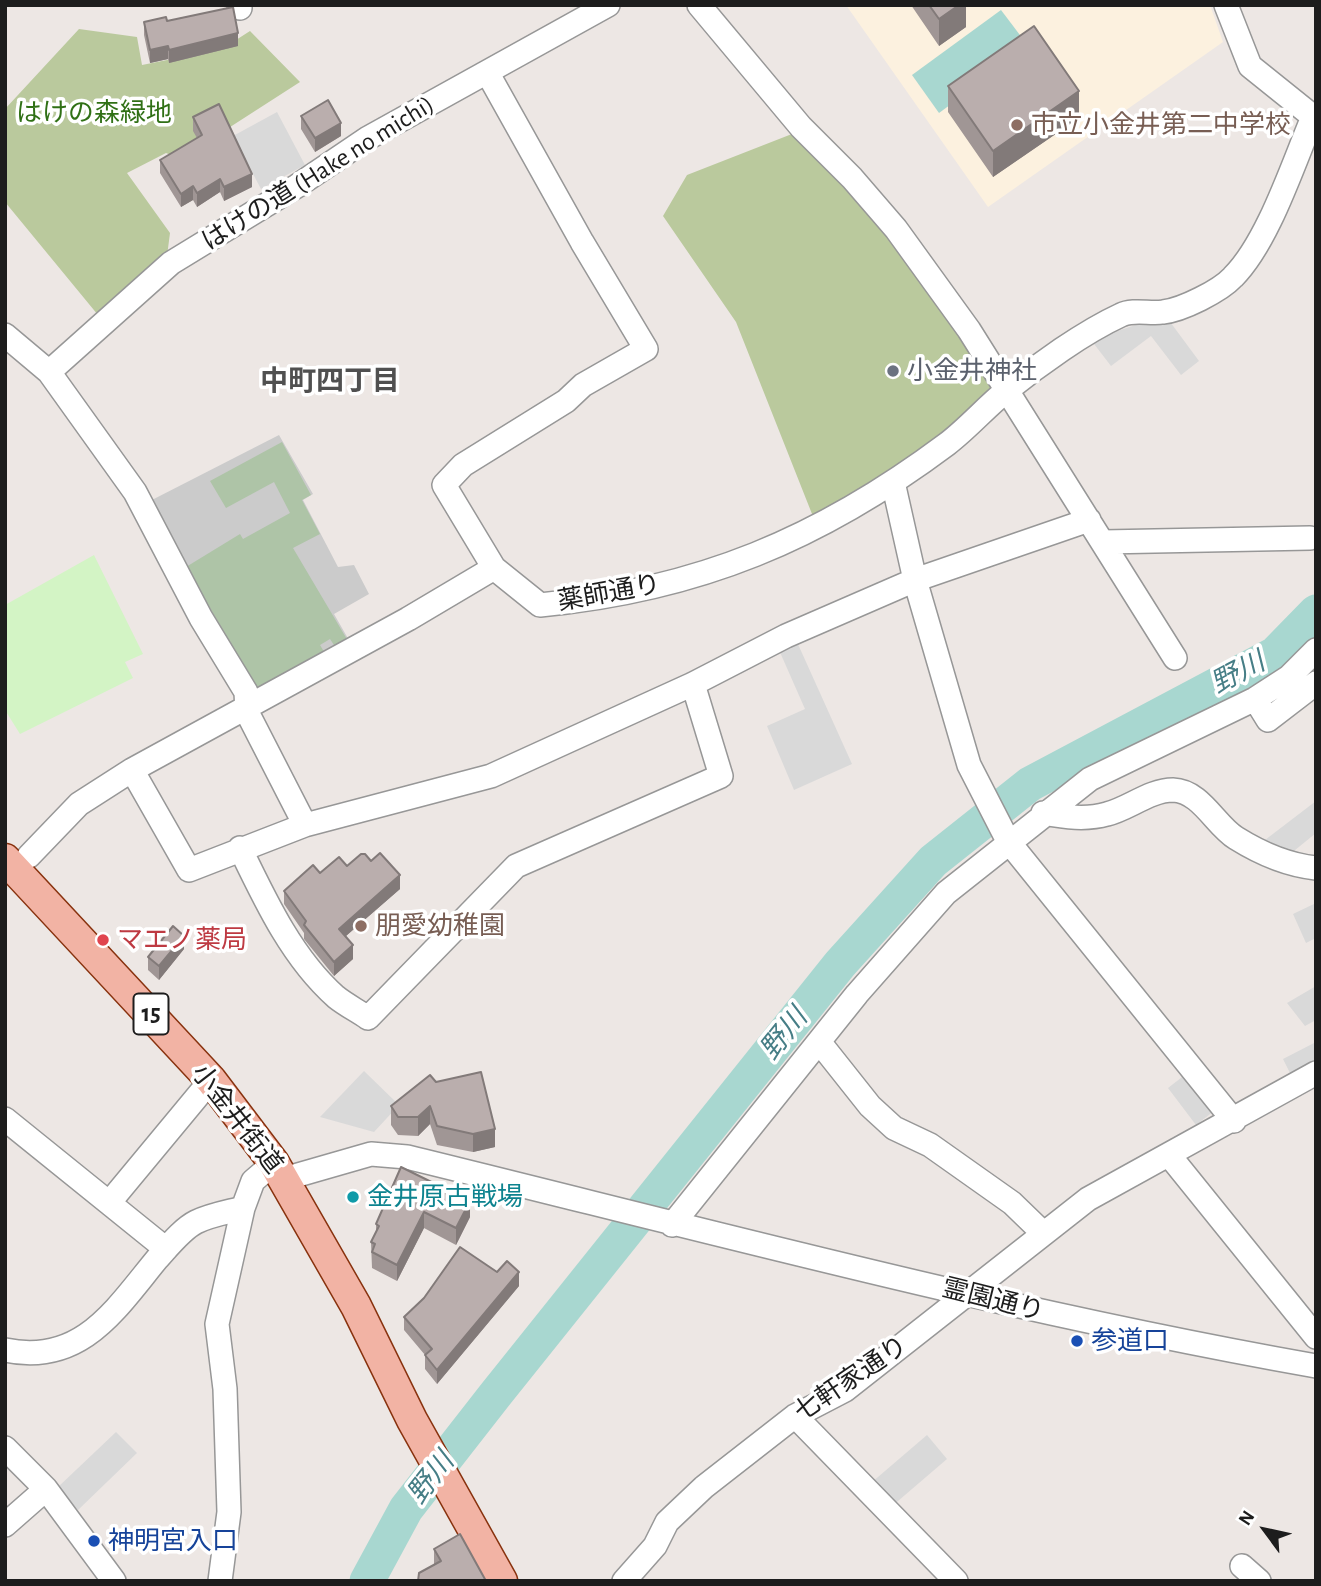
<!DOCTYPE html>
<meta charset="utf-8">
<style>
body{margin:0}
#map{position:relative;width:1321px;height:1586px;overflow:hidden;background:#ede7e4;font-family:"Alegreya Sans",sans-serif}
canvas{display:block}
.frame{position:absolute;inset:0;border:7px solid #1d1d1d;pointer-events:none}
.north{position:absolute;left:1230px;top:1495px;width:70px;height:70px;-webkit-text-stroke:5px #fff;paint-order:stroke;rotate:303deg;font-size:19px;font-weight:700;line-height:28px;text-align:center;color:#1d1d1d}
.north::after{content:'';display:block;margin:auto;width:24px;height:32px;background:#1d1d1d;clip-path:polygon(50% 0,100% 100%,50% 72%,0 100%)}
</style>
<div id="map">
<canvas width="1321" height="1586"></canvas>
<div class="frame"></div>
<div class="north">N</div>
</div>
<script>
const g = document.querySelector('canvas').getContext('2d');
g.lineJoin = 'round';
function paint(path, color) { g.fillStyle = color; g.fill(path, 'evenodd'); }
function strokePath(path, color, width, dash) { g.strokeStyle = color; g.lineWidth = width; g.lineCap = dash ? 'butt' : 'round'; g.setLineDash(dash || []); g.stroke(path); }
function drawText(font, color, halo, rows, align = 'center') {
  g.font = font + ' "Alegreya Sans","Noto Sans JP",sans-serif'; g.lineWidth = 7; g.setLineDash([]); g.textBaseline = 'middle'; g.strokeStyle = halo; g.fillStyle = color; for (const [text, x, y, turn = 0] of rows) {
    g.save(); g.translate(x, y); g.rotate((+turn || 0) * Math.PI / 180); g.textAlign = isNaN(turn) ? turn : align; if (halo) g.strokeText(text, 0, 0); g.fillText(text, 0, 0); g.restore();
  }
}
paint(new Path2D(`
 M846,5H1210L1223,42L988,207Z`), '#fcf1df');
paint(new Path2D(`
 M279,435L313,494L303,500L338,567L354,565L369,594L334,614L350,642L267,690L255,689L148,502Z`), '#cbcbcb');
paint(new Path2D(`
 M79,29L137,37L142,65L222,49L250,31L300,82L227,129L191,163L166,153L127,173L170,233L167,256L131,283L98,315L5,202V109Z
 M797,132L847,181L1000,390L947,438L814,519L736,322L663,216L687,175Z`), '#bac99d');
paint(new Path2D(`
 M282,442L311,495L302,500L320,534L293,548L348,641L336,648L330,639L320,645L326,655L267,688H257L186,567L240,534L243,539L290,513L274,482L226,508L210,481Z`), '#aec4a7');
paint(new Path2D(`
 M94,555L143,654L125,662L133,678L20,734L5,710V605Z`), '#d3f4c5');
paint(new Path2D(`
 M277,112L305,165L261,189L233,136Z
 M1165,315L1199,361L1181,375L1151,336L1111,366L1091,340Z
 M797,642L852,764L794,790L767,726L805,709L779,650Z
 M1316,801V833L1289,855L1265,840Z
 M1316,903V938L1306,943L1293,914Z
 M1316,986V1020L1305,1026L1287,1003Z
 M1316,1042V1060L1290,1073L1283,1059Z
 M1195,1067L1223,1104L1196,1125L1168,1088Z
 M364,1071L399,1105L374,1132L320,1117Z
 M116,1432L137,1453L78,1510L57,1488Z
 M927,1435L947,1459L891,1507L871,1483Z`), '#d9d9d9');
paint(new Path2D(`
 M1001,10L1029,47L939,113L912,75Z`), '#a8d7d0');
strokePath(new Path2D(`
 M367,1581L406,1509L495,1395L840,964L933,861L1030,784L1275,654L1316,612`), '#a8d7d0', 35);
const minor = new Path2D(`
 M239,5L240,8
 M699,5L801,127L852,178L896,229L969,330L1175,658
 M1226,5L1250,66L1316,119
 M487,72L582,242L646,349L583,385L566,401L463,465L444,485L494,568
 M5,335L49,372L135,492L201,618L246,692L247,712L305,825
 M49,372L171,263L297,186L368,138L608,5
 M893,482L915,580L969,765L1008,841L1234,1121
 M1103,542L1310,538
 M1255,699L1268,720L1316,683
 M132,770L189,870L305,825L491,776L693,684L786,636L915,580L1089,520
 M1043,813C1065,817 1086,820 1107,814C1128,809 1150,790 1173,790C1201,791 1215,825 1236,838C1260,853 1287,865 1316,868
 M240,848C265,900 292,958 336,997C346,1005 358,1011 368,1018L516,866L721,776L693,684
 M29,856L79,804L132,770L408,619L494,568L540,605C698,590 820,539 947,444C968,428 986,407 1006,391C1038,365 1084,332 1121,315C1133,309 1150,314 1163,312C1182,310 1220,291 1233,277C1268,242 1293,164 1313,117
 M820,1043L870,1106L894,1128L930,1145L1012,1203L1043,1233
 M5,1119L166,1249
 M1169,1155L1316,1337
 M284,1179L371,1154L407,1157C709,1231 1010,1312 1316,1366
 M109,1203L211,1080
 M672,1225L857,994L946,893L1090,779L1255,699L1289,677L1316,650
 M5,1350C81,1366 115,1310 157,1259C168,1247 182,1229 196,1222C210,1215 228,1212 243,1208
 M795,1416L956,1581
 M5,1448L46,1489L114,1581
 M5,1525L46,1489
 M1242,1566L1259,1581
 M220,1581L229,1512L225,1389L217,1324L243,1208L253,1181L274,1163
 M624,1581L655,1546L667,1522L704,1487L795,1416L845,1390L1088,1199L1316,1073`);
const major = new Path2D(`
 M5,859L211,1080L274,1163L356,1306L412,1420L502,1581`);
strokePath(minor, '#979797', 26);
strokePath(major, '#88320e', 33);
strokePath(minor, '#fff', 23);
strokePath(major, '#f2b3a4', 30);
paint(new Path2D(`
 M911,5H966V27L939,46Z
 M167,21L238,46L169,63L168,59L150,63L144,35V22Z
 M948,86L1079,118L993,177L948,112Z
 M301,116L341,136L315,152L301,129Z
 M193,117L252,187L224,201L220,192L197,207L193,200L181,207L160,173V160L197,138L193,131Z
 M371,861L400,889L346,936L353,959L334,976L304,939V933L284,904V891L320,873Z
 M184,949L159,980L148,970V957Z
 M430,1075L495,1147L473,1152L437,1145L430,1124L418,1136L398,1135L391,1125V1106Z
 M401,1167L470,1217L456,1245L424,1228L397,1281L372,1268L371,1242L376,1233V1224Z
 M497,1272L519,1286L437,1384L425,1369V1355L404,1330V1317Z
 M434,1549L486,1581L434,1564Z`), '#a09695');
paint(new Path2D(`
 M959,5H966V27L939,46V19Z
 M238,33V46L169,63V50Z
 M168,46V59L150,63V50Z
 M1079,91V118L993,177V151Z
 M341,123V136L315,152V138Z
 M252,174V187L224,201V187Z
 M220,179V192L197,207V193Z
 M193,186V200L181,207V194Z
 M400,875V889L339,942V929Z
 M184,936V949L159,980V966Z
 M353,945V959L334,976V962Z
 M430,1106V1124L418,1136V1117Z
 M495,1129V1147L473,1152V1134Z
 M470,1201V1217L456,1245V1228Z
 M424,1212V1228L397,1281V1265Z
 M519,1272V1286L437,1384V1370Z`), '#827a79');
const building = new Path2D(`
 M929,5H959L939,19Z
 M233,7L238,33L169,50L168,46L150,50L144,22L166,17L167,21Z
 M1034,26L1079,91L993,151L948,86Z
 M328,100L341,123L315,138L301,116Z
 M219,104L252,174L224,187L220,179L197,193L193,186L181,194L160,160L202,135L193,117Z
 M380,853L400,875L339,929L353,945L334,962L304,925L306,921L284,891L313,865L320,873L339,857L347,866L361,854H365L371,861Z
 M173,926L184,936L159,966L148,957Z
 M481,1072L495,1129L473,1134L437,1126L430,1106L418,1117H398L391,1106L430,1075L436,1082Z
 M401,1167L470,1201L456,1228L424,1212L397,1265L372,1252L375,1244L371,1242L379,1226L376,1224Z
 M460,1247L497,1272L507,1261L519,1272L437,1370L425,1355L432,1349L404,1317L424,1298Z
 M460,1534L486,1581H418L419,1573L441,1561L434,1549Z`);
paint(building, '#baaead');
strokePath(building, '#827a79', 2);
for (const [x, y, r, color] of [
 [1017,125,7,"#8d6e63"],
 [893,371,7,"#6b7280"],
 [361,926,7,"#8d6e63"],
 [103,940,7,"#e0444e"],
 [353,1197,7,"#0f9aa8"],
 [1077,1341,7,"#1a4fb4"],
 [94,1541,7,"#1a4fb4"]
]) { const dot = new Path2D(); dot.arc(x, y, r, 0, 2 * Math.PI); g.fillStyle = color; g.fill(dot); strokePath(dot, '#fff', 2.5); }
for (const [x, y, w] of [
 [151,1014,35]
]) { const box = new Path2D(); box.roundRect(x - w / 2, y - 20.5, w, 41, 5); g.fillStyle = '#fff'; g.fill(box); strokePath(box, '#1d1d1d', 2); }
drawText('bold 24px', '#1d1d1d', null, [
 ["15",151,1014]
]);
drawText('26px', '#307016', '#fff', [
 ["はけの森緑地",94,113]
]);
drawText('26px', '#785e54', '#fff', [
 ["市立小金井第二中学校",1031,125],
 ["朋愛幼稚園",375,926]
], 'left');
drawText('26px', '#1d1d1d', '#fff', [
 ["はけの道 (Hake no michi)",318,173,-32],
 ["薬師通り",609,593,-10],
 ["小金井街道",237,1119,52],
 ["霊園通り",993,1300,14],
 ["七軒家通り",851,1379,-34]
]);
drawText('26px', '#5b616d', '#fff', [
 ["小金井神社",907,371]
], 'left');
drawText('26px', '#be3a42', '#fff', [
 ["マエノ薬局",117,940]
], 'left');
drawText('26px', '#0d838f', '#fff', [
 ["金井原古戦場",367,1197]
], 'left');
drawText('26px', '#164399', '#fff', [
 ["参道口",1091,1341],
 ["神明宮入口",108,1541]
], 'left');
drawText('bold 28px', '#505050', '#fff', [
 ["中町四丁目",330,382]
]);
drawText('italic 28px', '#467e86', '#fff', [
 ["野川",1238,673,-28],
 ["野川",784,1034,-51],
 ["野川",431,1478,-52]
]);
</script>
